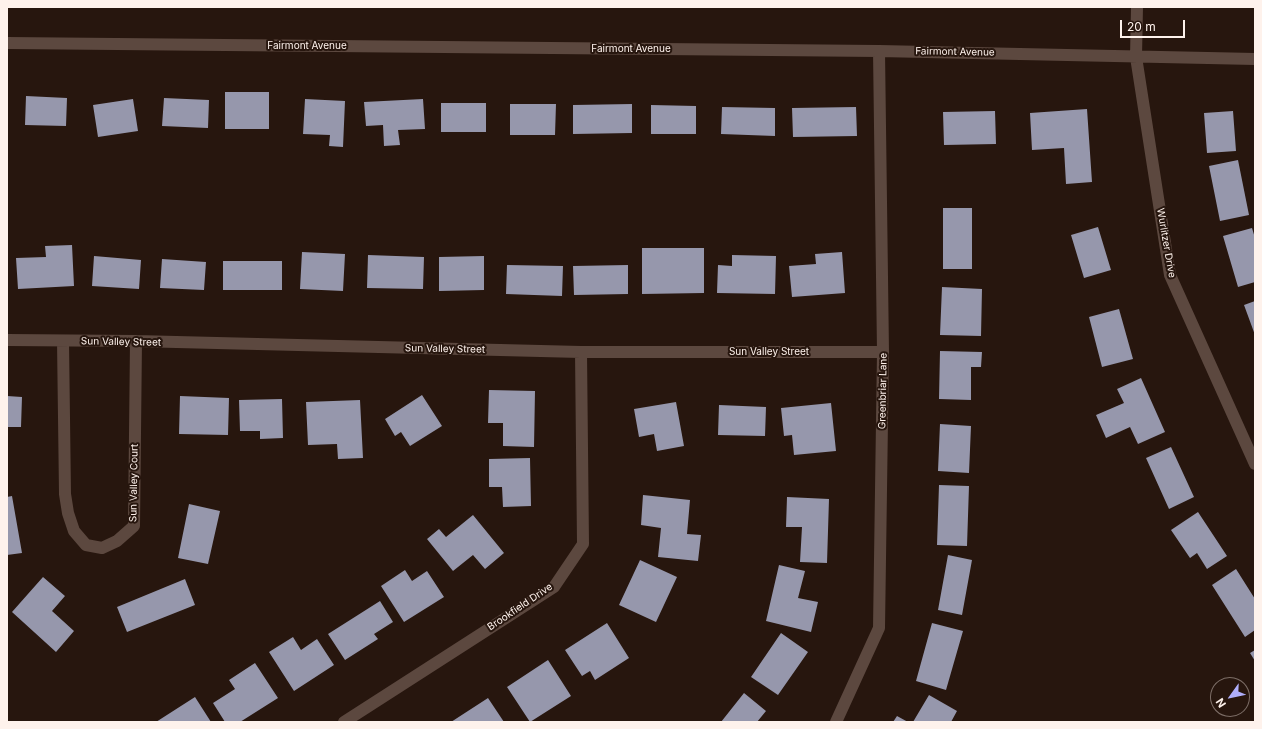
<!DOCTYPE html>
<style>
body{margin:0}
#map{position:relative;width:1262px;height:729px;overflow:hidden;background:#27160e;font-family:Inter,sans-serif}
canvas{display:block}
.frame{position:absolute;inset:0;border:8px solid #fef2ec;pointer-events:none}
.north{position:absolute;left:1210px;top:677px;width:40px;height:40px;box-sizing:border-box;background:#27160e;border:1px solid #7d6e67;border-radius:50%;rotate:237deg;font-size:11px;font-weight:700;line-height:16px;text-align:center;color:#fef2ec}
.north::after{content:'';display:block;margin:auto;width:14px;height:18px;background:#afaefa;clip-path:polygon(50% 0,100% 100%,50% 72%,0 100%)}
.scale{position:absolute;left:1120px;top:20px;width:65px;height:18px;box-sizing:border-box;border:2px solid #fef2ec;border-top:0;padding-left:5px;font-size:12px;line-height:14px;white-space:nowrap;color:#fef2ec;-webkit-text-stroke:3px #27160e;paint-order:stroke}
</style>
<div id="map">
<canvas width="1262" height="729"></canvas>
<div class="frame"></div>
<div class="north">N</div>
<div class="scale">20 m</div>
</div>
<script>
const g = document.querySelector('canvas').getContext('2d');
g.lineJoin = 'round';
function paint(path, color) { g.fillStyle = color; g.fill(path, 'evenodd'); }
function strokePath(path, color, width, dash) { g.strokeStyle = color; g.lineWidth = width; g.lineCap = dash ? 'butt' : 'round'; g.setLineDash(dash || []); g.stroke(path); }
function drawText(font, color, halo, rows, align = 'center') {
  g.font = font + ' Inter,sans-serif'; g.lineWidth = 4; g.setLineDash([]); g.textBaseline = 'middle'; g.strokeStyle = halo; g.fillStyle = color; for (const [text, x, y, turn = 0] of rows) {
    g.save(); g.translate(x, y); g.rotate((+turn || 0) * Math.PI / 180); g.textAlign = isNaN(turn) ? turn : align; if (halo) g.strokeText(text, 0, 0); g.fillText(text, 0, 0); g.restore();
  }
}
paint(new Path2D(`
 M225,92H269V129H225Z
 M26,96L67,98L66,126L25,125Z
 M164,98L209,100L208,128L162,126Z
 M133,99L138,131L98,137L93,105Z
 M305,99L345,101L343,147L329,146L330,135L303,134Z
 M423,99L425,129L398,130L400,145L384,146L383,125L366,126L364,102Z
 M441,103H486V132H441Z
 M510,104H556L555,135H510Z
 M632,104V133L573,134V105Z
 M651,105L696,106V134H651Z
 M722,107L775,108V136L721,134Z
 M856,107L857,136L793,137L792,108Z
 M1087,109L1092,182L1066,184L1064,148L1032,150L1030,113Z
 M995,111L996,144L944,145L943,112Z
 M1233,111L1236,151L1207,153L1204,113Z
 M1238,160L1249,215L1220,221L1209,166Z
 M943,208H972V269H943Z
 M1098,227L1111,270L1084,278L1071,235Z
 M1252,228L1255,238V282L1238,287L1223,236Z
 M72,245L74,286L18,289L16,258L46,257L45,246Z
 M642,248H704V293L642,294Z
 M302,252L345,254L343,291L300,289Z
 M842,252L845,293L792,297L789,266L816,264L815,254Z
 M368,255L424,257L423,289L367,288Z
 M732,255L776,256L775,294L717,293L718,265L732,266Z
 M94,256L141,260L139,289L92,286Z
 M484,256V290L439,291V257Z
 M162,259L206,262L204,290L160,288Z
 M223,261H282V290H223Z
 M507,265L563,266L562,296L506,294Z
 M628,265V294L574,295L573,266Z
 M942,287L982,289L981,336L940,335Z
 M1255,301V335L1244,305Z
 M1119,309L1133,359L1102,367L1089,317Z
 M940,351L982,352L981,367H971V400L939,399Z
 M1141,378L1165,432L1138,444L1130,427L1106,438L1096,415L1124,403L1117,389Z
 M489,390L535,391L534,447L503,446V423H488Z
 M422,395L442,426L410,446L401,432L395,436L385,419Z
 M7,396L22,397L21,427H7Z
 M180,396L229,398L228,435L179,434Z
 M282,399L283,438L260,439V431H240L239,400Z
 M360,400L363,458L338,459L337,444L308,445L306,402Z
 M676,402L684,446L657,451L654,434L639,437L634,409Z
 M831,403L836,451L794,455L792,435L784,436L781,408Z
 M719,405L766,407L765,436L718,435Z
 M940,424L971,426L969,473L938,471Z
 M1171,447L1194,497L1169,509L1146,458Z
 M530,458L531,506L503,507L502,487H489V459Z
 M939,485L969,486L967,546L937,545Z
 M643,495L690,500L687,534L701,535L698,561L658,557L661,528L641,525Z
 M12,496L22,553L7,555V497Z
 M787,497L829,499L827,563L800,562L802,527H786Z
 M189,504L220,511L208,564L178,558Z
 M1198,512L1227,556L1207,569L1197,553L1190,558L1171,530Z
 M473,515L504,553L485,569L473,555L453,571L427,539L439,529L446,537Z
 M948,555L972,560L962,615L938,610Z
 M640,560L677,577L656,622L619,605Z
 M779,565L805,571L798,598L818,602L811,632L766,621Z
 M1236,569L1255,599V630L1245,637L1212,585Z
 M405,570L412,581L427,571L444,597L404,622L381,586Z
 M43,577L65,596L52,611L74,631L56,652L12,612Z
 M185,579L195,605L127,632L117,607Z
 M380,601L393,622L374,634L378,639L345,660L328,634Z
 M607,623L629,658L595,680L590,671L582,676L565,650Z
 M932,623L963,631L946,690L916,681Z
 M781,633L808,652L778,695L751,677Z
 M293,637L301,650L317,639L334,665L294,691L269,652Z
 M1255,650V661L1250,653Z
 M548,660L571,696L530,722L507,687Z
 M255,663L278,698L240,722H225L213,703L235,689L229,680Z
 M744,693L766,711L757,722H721Z
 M929,695L957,711L951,722H913Z
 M195,697L211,722H156Z
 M488,698L504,722H451Z
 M897,716L908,722H893Z`), '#9697ac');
strokePath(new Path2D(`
 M1137,7L1136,57L1170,275L1255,464
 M7,43L879,51L1255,59
 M7,340L136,341L581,352H883
 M63,341L65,494L68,513L74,531L86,545L102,548L117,541L134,526L136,341
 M344,722L554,587L583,544L581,352
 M836,722L879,628L883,352L879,51`), '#5c483f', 12);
drawText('10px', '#fef2ec', '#27160e', [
 ["Fairmont Avenue",307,46],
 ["Fairmont Avenue",631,49],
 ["Fairmont Avenue",955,52,1],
 ["Wurlitzer Drive",1166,243,80],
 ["Sun Valley Street",121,342,1],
 ["Sun Valley Street",445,349,1],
 ["Sun Valley Street",769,352],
 ["Greenbriar Lane",883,391,-89],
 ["Sun Valley Court",134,483,-89],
 ["Brookfield Drive",520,607,-34]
]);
</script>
